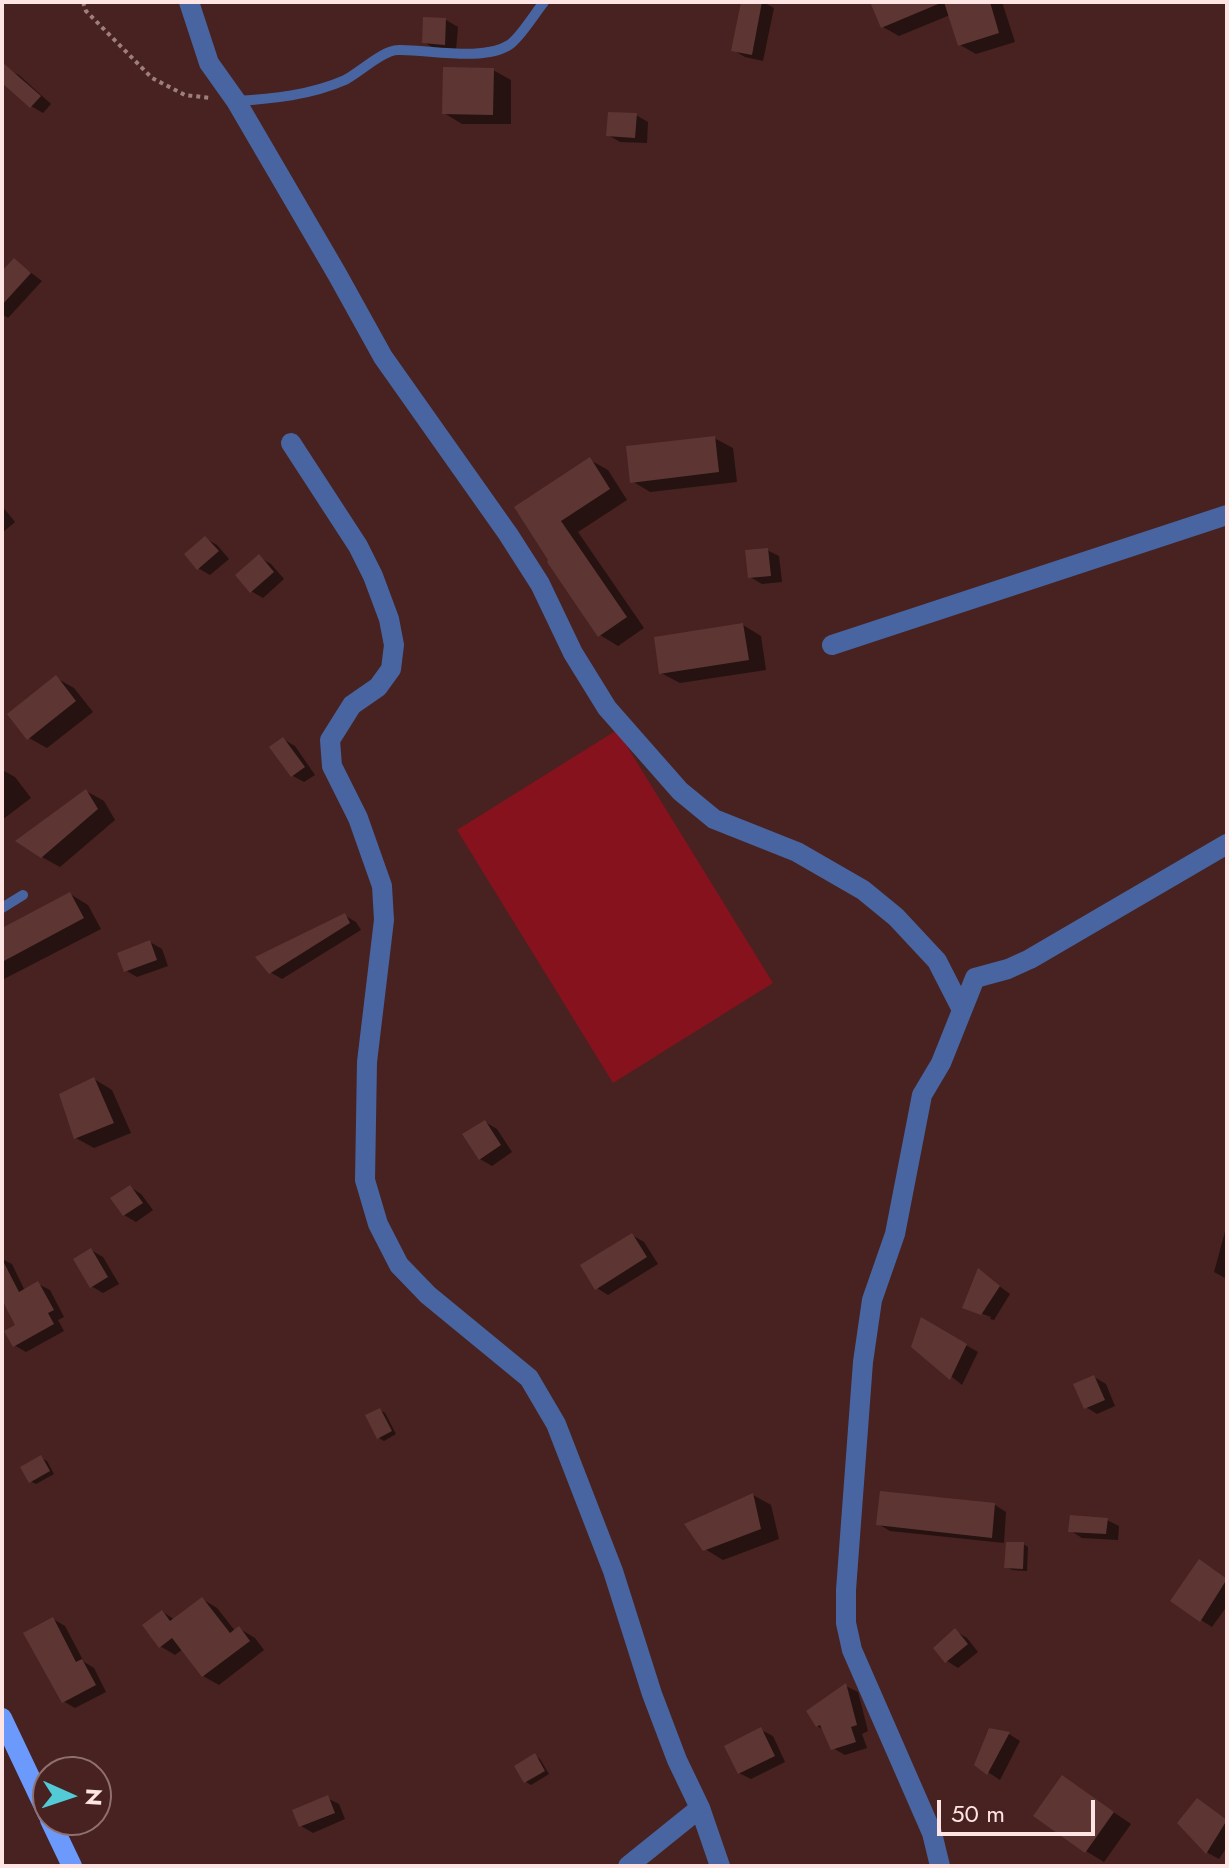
<!DOCTYPE html>
<style>
body{margin:0}
#map{position:relative;width:1229px;height:1868px;overflow:hidden;background:#472220;font-family:Jost,sans-serif}
canvas{display:block}
.frame{position:absolute;inset:0;border:4px solid #fee4e2;pointer-events:none}
.north{position:absolute;left:32px;top:1756px;width:80px;height:80px;box-sizing:border-box;background:#472220;border:2px solid #90706e;border-radius:50%;rotate:93deg;font-size:22px;font-weight:700;line-height:32px;text-align:center;color:#fee4e2}
.north::after{content:'';display:block;margin:auto;width:28px;height:36px;background:#52cbd7;clip-path:polygon(50% 0,100% 100%,50% 72%,0 100%)}
.scale{position:absolute;left:937px;top:1800px;width:158px;height:36px;box-sizing:border-box;border:4px solid #fee4e2;border-top:0;padding-left:10px;font-size:24px;line-height:28px;white-space:nowrap;color:#fee4e2;-webkit-text-stroke:6px #472220;paint-order:stroke}
</style>
<div id="map">
<canvas width="1229" height="1868"></canvas>
<div class="frame"></div>
<div class="north">N</div>
<div class="scale">50 m</div>
</div>
<script>
const g = document.querySelector('canvas').getContext('2d');
g.lineJoin = 'round';
function paint(path, color) { g.fillStyle = color; g.fill(path, 'evenodd'); }
function strokePath(path, color, width, dash) { g.strokeStyle = color; g.lineWidth = width; g.lineCap = dash ? 'butt' : 'round'; g.setLineDash(dash || []); g.stroke(path); }
paint(new Path2D(`
 M617,730L773,983L613,1083L457,830Z`), '#86121d');
paint(new Path2D(`
 M743,2H763L774,8L763,61L745,57L733,50Z
 M885,2H1002L1015,42L976,54L960,45L950,15L899,36L883,27Z
 M446,20L458,27L456,50L435,49L424,42Z
 M7,69L19,75L51,104L43,113L31,106L2,80V74Z
 M493,70L511,80V124H462L444,113Z
 M636,115L648,122L647,143L620,142L608,135Z
 M14,260L42,281L8,318L2,314V274Z
 M714,438L733,448L737,482L650,492L632,481Z
 M590,460L608,470L627,500L578,532L644,628L618,646L600,635L517,507Z
 M2,506L15,522L2,533Z
 M205,538L217,545L229,559L210,575L198,568Z
 M767,550L779,556L782,582L762,584L750,577Z
 M259,557L271,564L284,579L263,598L251,591Z
 M743,625L761,636L766,670L680,683L661,673Z
 M56,678L74,688L93,712L47,748L29,738Z
 M283,739L295,746L315,775L304,782L293,776Z
 M4,771L15,777L31,798L2,820Z
 M86,791L104,801L115,820L60,867L42,857Z
 M70,894L88,905L101,929L2,980V931Z
 M344,915L356,922L361,930L282,979L270,972Z
 M150,942L162,949L168,966L137,977L125,970Z
 M94,1079L112,1090L131,1133L94,1148L76,1138Z
 M485,1122L497,1129L512,1152L492,1166L480,1159Z
 M130,1187L141,1194L153,1210L136,1222L124,1215Z
 M1226,1228H1227V1279L1214,1272Z
 M632,1235L644,1242L658,1264L608,1295L597,1288Z
 M91,1250L103,1257L119,1284L103,1293L91,1286Z
 M2,1259L12,1264L25,1291L38,1284L50,1290L64,1317L58,1320L64,1331L26,1352L14,1345L18,1326L7,1304L2,1307Z
 M979,1271L1010,1294L994,1320L990,1319L991,1317L964,1307Z
 M922,1320L978,1352L962,1385L914,1346Z
 M1094,1377L1106,1384L1115,1406L1097,1414L1086,1407Z
 M380,1410L385,1413L396,1434L384,1441L379,1438Z
 M41,1458L47,1461L54,1474L36,1484L30,1481Z
 M753,1495L771,1505L779,1539L723,1560L705,1549Z
 M995,1505L1006,1512L1004,1543L890,1531L878,1524Z
 M1107,1520L1119,1526L1118,1540L1082,1538L1071,1531Z
 M1023,1544L1028,1547L1027,1571L1012,1570L1006,1567Z
 M1211,1568L1227,1580V1606L1212,1627L1201,1620Z
 M202,1599L217,1608L236,1632L240,1629L255,1638L264,1650L219,1685L203,1676L183,1649L175,1655L160,1646L163,1612L175,1620Z
 M53,1619L65,1626L84,1662L94,1668L106,1692L75,1708L63,1701Z
 M955,1631L967,1638L978,1652L958,1668L947,1661Z
 M846,1686L858,1692L868,1731L862,1734L867,1748L845,1755L833,1748L824,1730L817,1726Z
 M761,1730L773,1736L785,1762L751,1779L739,1773Z
 M990,1730L1009,1734L1020,1741L1000,1780L976,1764Z
 M535,1756L540,1759L549,1774L531,1785L526,1782Z
 M1062,1777L1131,1824L1104,1862L1086,1851Z
 M327,1798L339,1804L345,1819L313,1833L301,1826Z
 M1198,1800L1227,1820V1847L1219,1859L1208,1853L1180,1823Z`), '#0007');
paint(new Path2D(`
 M741,2H762L752,55L731,51Z
 M870,2H943L881,28Z
 M944,2H990L999,33L958,46Z
 M423,17L446,18L445,45L422,43Z
 M2,62L41,96L30,108L2,83Z
 M443,67L494,68L493,115L442,114Z
 M608,112L637,113L635,138L606,136Z
 M14,258L31,273L2,305V271Z
 M715,436L719,472L630,483L626,446Z
 M590,457L610,489L561,521L627,617L598,637L547,562L548,560L514,507Z
 M205,536L219,551L197,570L184,554Z
 M768,548L771,576L748,578L745,550Z
 M259,554L274,572L250,593L235,575Z
 M743,623L749,660L659,674L654,637Z
 M56,675L76,701L27,740L7,714Z
 M283,737L305,767L291,777L269,747Z
 M86,789L98,809L41,858L15,841Z
 M70,892L84,918L2,962V928Z
 M345,913L350,923L269,974L255,957Z
 M150,940L157,960L124,972L117,953Z
 M94,1077L114,1123L74,1139L59,1094Z
 M485,1120L501,1145L479,1160L462,1134Z
 M130,1185L143,1203L123,1216L110,1198Z
 M632,1233L647,1257L595,1290L580,1265Z
 M91,1248L108,1277L90,1288L73,1259Z
 M2,1259L19,1292L38,1281L54,1310L48,1313L54,1324L13,1347L4,1331L15,1325L2,1300Z
 M978,1268L1000,1286L981,1315L962,1308Z
 M921,1317L967,1344L950,1380L911,1347Z
 M1094,1375L1105,1400L1084,1409L1073,1384Z
 M380,1408L392,1431L377,1439L365,1415Z
 M41,1455L50,1471L29,1483L20,1467Z
 M880,1491L995,1503L992,1538L876,1525Z
 M753,1493L761,1529L703,1551L684,1524Z
 M1070,1515L1108,1518L1106,1534L1068,1532Z
 M1006,1542H1024L1023,1569L1004,1568Z
 M1199,1559L1227,1579L1200,1622L1170,1601Z
 M202,1597L230,1633L239,1626L250,1641L202,1677L172,1638L159,1648L142,1625L162,1610L170,1621Z
 M53,1617L76,1662L82,1659L96,1685L62,1703L23,1633Z
 M955,1628L968,1644L945,1663L933,1648Z
 M846,1683L857,1725L851,1727L856,1742L831,1750L820,1725L816,1727L806,1711Z
 M761,1727L775,1756L738,1774L724,1746Z
 M989,1728L1010,1732L987,1775L974,1765Z
 M535,1753L545,1771L524,1783L514,1766Z
 M1062,1775L1114,1812L1085,1853L1033,1816Z
 M328,1795L335,1813L299,1827L292,1810Z
 M1197,1798L1227,1820L1206,1854L1177,1823Z`), '#5d3633');
strokePath(new Path2D(`
 M83,2L86,11L152,78L185,95L210,98`), '#9e7f7d', 4, [4, 4]);
strokePath(new Path2D(`
 M236,101C272,99 311,95 345,80C359,73 383,50 398,50C427,49 483,62 509,45C520,38 535,13 544,2
 M2,908L23,895`), '#4865a1', 10);
strokePath(new Path2D(`
 M189,2L209,63L236,101L337,274L383,357L508,534L540,584L573,653L607,708L680,791L714,819L797,852L863,890L896,917L937,961L961,1008
 M291,443L358,546L373,576L389,619L394,645L391,669L378,687L352,705L330,740L332,766L358,818L382,886L384,920L367,1062L365,1180L378,1224L399,1265L428,1295L529,1378L556,1424L613,1571L652,1694L677,1760L700,1808L720,1866
 M832,645L1227,515
 M628,1866L700,1808
 M940,1866L932,1833L852,1650L846,1623V1590L863,1362L872,1300L895,1234L922,1095L941,1063L975,978L1008,969L1030,959L1227,844`), '#4865a1', 20);
strokePath(new Path2D(`
 M2,1718L48,1815
 M50,1820L72,1866`), '#6b9afc', 20);
</script>
